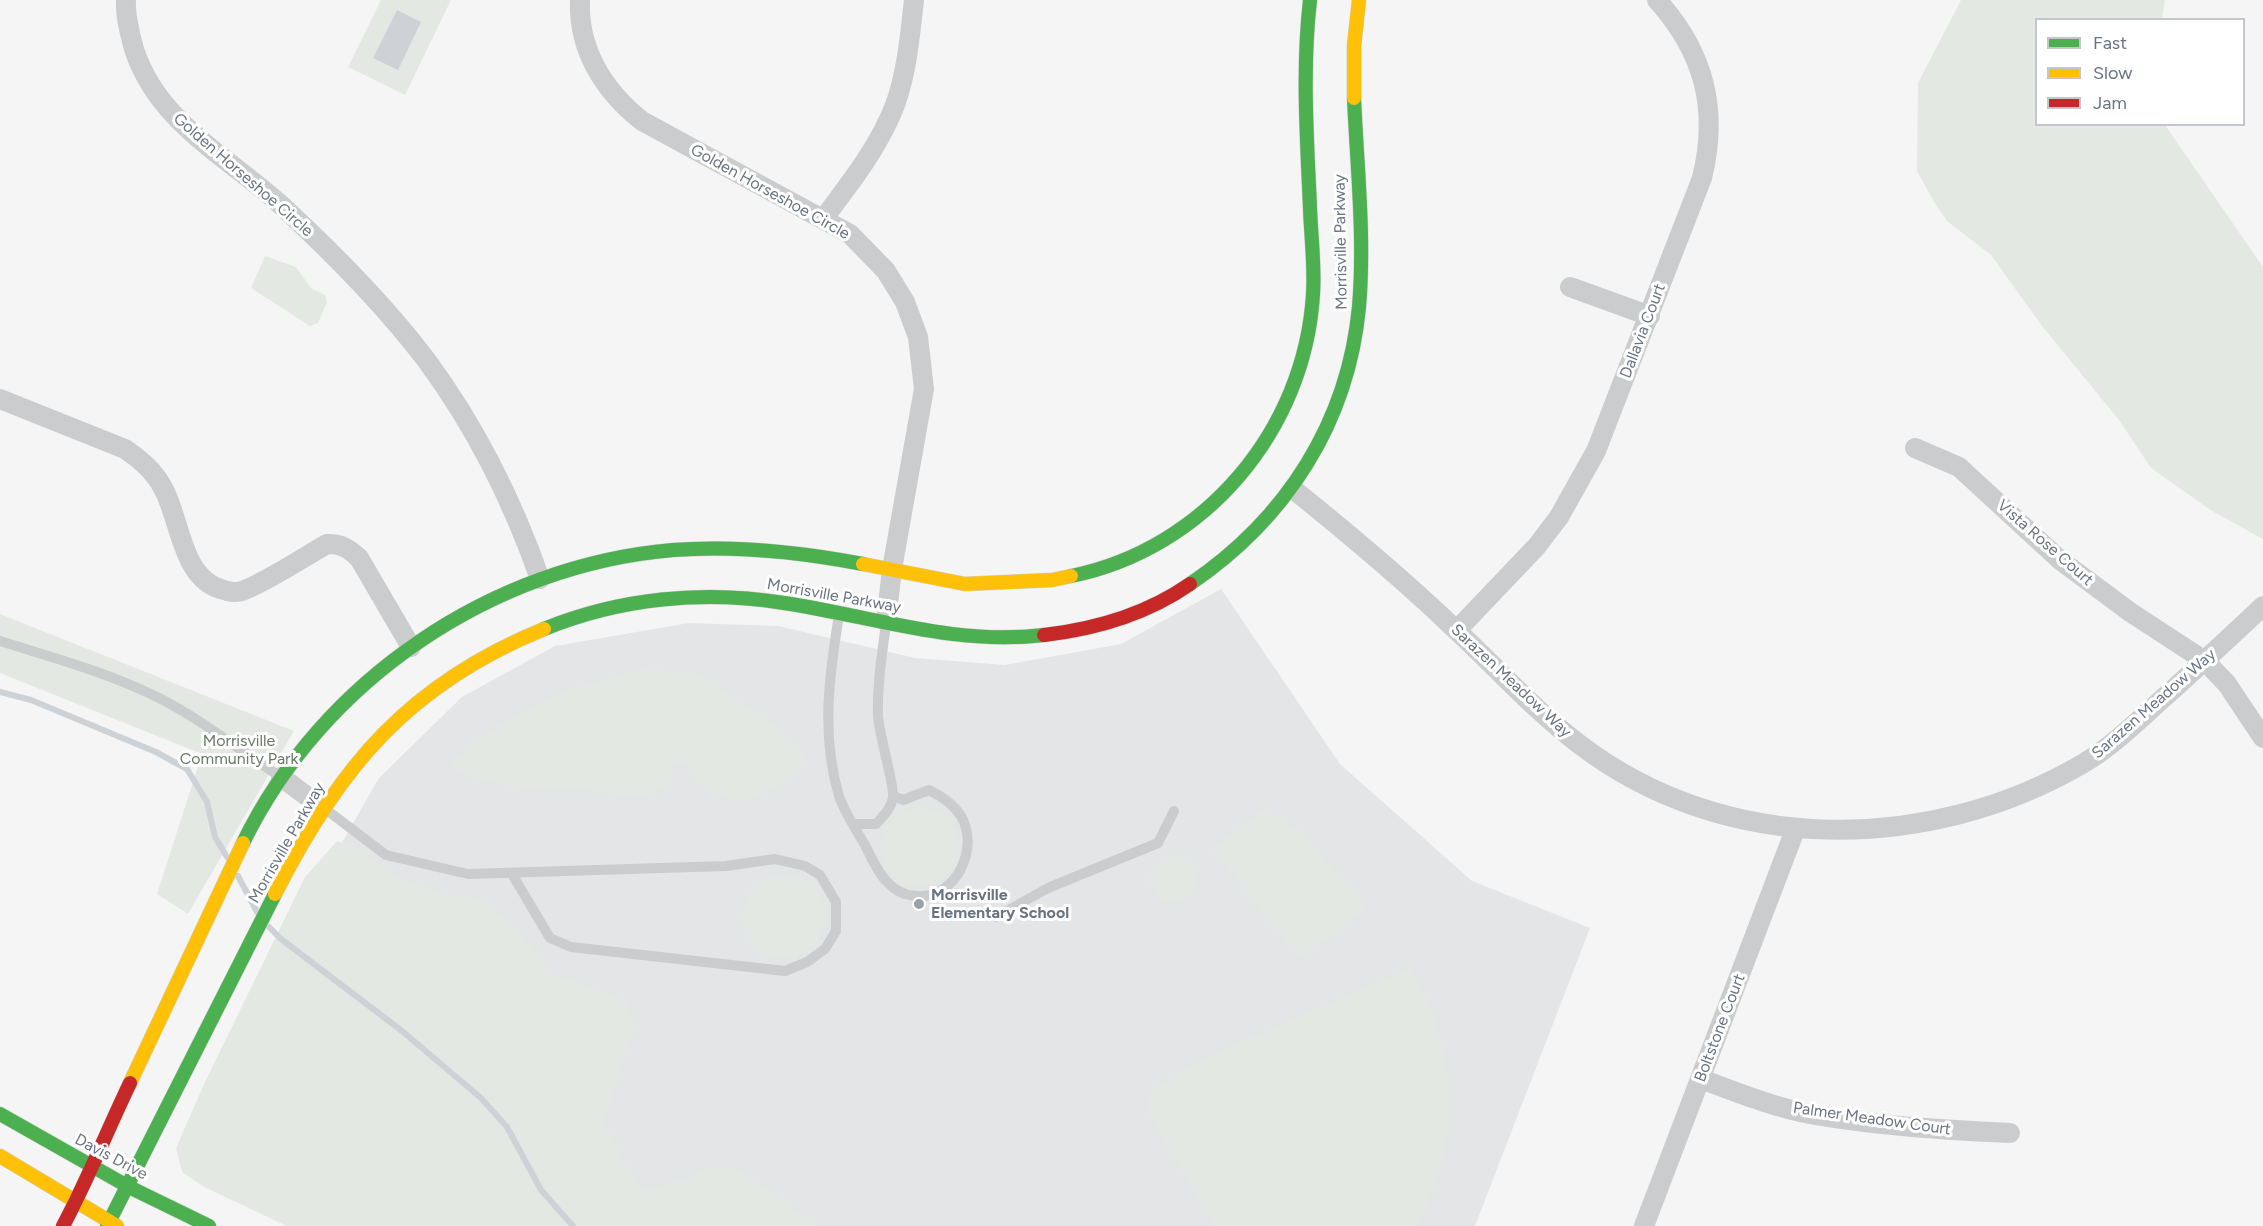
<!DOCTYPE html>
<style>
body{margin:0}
#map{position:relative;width:2263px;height:1226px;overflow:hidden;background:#f5f5f5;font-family:Figtree,sans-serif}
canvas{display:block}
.legend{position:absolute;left:2035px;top:18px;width:210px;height:108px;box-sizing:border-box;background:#fff;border:2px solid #c3c7cd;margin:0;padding:8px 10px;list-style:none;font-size:18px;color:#687482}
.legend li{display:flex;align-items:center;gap:12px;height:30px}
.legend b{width:30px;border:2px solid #c3c7cd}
</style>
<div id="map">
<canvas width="2263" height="1226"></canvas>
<ul class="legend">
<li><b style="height:8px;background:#4caf50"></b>Fast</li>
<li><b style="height:8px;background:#ffc107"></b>Slow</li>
<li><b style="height:8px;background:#c62828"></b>Jam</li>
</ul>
</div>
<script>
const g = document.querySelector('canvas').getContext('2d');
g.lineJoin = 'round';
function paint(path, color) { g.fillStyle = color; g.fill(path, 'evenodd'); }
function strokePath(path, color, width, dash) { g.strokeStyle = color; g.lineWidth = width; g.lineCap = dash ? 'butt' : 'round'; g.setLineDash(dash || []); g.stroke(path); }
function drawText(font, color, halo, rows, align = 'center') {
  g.font = font + ' Figtree,sans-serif'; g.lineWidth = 6; g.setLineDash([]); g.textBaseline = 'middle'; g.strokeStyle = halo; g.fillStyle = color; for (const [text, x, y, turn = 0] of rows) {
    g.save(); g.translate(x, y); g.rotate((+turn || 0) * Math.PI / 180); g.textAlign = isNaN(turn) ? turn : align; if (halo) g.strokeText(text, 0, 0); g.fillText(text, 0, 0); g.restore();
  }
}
paint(new Path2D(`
 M1221,589L1340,764L1472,881L1590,928L1475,1226H618L314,891L379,778L462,697L555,646L689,623L778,626L915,658L1005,665L1121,644Z`), '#e4e5e6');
paint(new Path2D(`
 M381,0H451L405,95L348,67Z
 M1961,0H2165L2162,19L2036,20V124L2165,125L2263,267V539L2212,511L2151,468L2119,420L2042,326L1991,255L1947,221L1934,202L1917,171L1918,83Z
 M265,256L296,267L311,288L325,295L327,302L318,323L310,326L251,288Z
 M0,614L294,731L188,914L157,894L202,754L0,673Z
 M641,670L696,673L774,726L807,756C791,776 758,808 729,799C712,793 697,777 686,764L676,762L671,766L673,783L648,795H620L586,789L506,785L461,774L451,763L505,721L576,688Z
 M881 847a39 39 0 1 1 78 0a39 39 0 1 1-78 0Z
 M1263,811L1298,830L1366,908L1299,959L1213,848Z
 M337,841L352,846L404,881L449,896L478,898L513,926L538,956L547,973L627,1001L634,1029L615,1083L604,1124L627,1168L645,1190L685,1180L707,1168L736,1169L817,1226H287L204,1187L182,1172L176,1148L205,1082L305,877Z
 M1175,855L1185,856L1192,861L1196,884L1192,893C1168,906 1161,904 1148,880L1161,865Z
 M743 917a41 41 0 1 1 82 0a41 41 0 1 1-82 0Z
 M1409,969C1416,982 1426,996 1431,1010C1458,1080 1454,1161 1415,1226H1214L1147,1108L1153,1089L1222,1051Z`), '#e4e8e3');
paint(new Path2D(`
 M397,10L421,22L398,70L373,58Z`), '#ccd2d6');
strokePath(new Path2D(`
 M0,692L31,700L156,752L187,769L207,802L215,837L227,857
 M238,876L257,912
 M269,927L281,939L402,1031L481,1098L507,1127L541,1190L573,1226`), '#ccd2d6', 6);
const fast = new Path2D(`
 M1071,576C1205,549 1305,430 1313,294C1315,266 1311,237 1310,208C1307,138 1302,70 1310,0
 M1190,584C1286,519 1348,423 1359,307C1365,238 1357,167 1354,98
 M544,629C620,598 703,590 784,603C871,616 955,646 1044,635
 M243,843C322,680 493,565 673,550C737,545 800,552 863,564
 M0,1114L129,1187L209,1226
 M107,1226L275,894`);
const slow = new Path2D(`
 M1354,98V46L1359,0
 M863,564L965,584L1052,580L1071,576
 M275,894C339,767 409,684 544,629
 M130,1083L243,843
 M0,1156L117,1226`);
const jam = new Path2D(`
 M1044,635C1096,629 1147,614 1190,584
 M63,1226C88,1179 107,1131 130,1083`);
strokePath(fast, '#d1d2d3', 15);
strokePath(slow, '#d1d2d3', 15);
strokePath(jam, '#d1d2d3', 15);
strokePath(new Path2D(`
 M839,615C829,676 821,736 839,796C845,814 858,832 867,849C877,870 889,895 917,896C956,899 980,848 961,816C954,805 941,796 929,790L903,800L894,796
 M0,641C54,658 110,673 161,699C204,721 240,751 281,777
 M324,808L386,855L468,874L726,866L775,859L805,866L820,875L836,902V931L825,949L807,962L785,971L571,947L550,938L512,874
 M855,824H876C883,816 891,809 893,798C895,787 879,734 878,716C877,685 882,654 886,624
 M996,917L1048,888L1158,843L1174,811`), '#cbccce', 10);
strokePath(new Path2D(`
 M126,0C125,16 130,34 134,49C158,123 227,156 281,205C333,253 384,304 427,361C475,426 513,502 540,579
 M580,0C578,50 604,91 642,121L850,234L886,271L905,302L918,337L924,389L892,569L886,622
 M824,218C850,183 879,147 895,105C907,72 910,35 914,0
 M1570,287L1650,316
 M0,399L125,449C141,460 154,471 163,488C181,520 181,580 224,590C229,592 237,593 242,591C265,583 304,557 327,544C342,544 348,548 359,558L411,647
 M1915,448L1959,467L2060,560L2130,612L2205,661L2227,684L2263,738
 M1293,489C1349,534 1404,580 1456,630C1497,668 1534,710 1579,744C1725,856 1929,854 2084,763C2112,746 2136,723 2160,701C2195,670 2229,638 2263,606
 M1457,630L1537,546L1559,517L1596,451L1702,178C1719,109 1704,52 1657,0
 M281,777L323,808
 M1701,1079C1738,1093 1776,1108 1815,1115C1879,1126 1945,1130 2010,1133
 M1644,1226L1795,830`), '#cbccce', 20);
strokePath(fast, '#4caf50', 14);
strokePath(slow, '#ffc107', 14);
strokePath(jam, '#c62828', 14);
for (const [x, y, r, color] of [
 [919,904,6,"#99a1aa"]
]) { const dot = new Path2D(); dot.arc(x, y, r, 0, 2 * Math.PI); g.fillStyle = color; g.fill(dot); strokePath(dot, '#fff', 2); }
drawText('16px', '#687482', '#fff', [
 ["Golden Horseshoe Circle",243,175,41],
 ["Golden Horseshoe Circle",770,192,29],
 ["Morrisville Parkway",1341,242,-91],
 ["Dallavia Court",1643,331,-69],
 ["Vista Rose Court",2045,543,41],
 ["Morrisville Parkway",834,596,10],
 ["Sarazen Meadow Way",1511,681,43],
 ["Sarazen Meadow Way",2154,704,-41],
 ["Morrisville Parkway",287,843,-60],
 ["Boltstone Court",1720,1028,-69],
 ["Palmer Meadow Court",1872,1119,8],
 ["Davis Drive",111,1157,28]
]);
drawText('16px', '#687a66', '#fff', [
 ["Morrisville",239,741],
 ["Community Park",239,759]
]);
drawText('bold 16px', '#687482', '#fff', [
 ["Morrisville",931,895],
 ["Elementary School",931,913]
], 'left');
</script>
